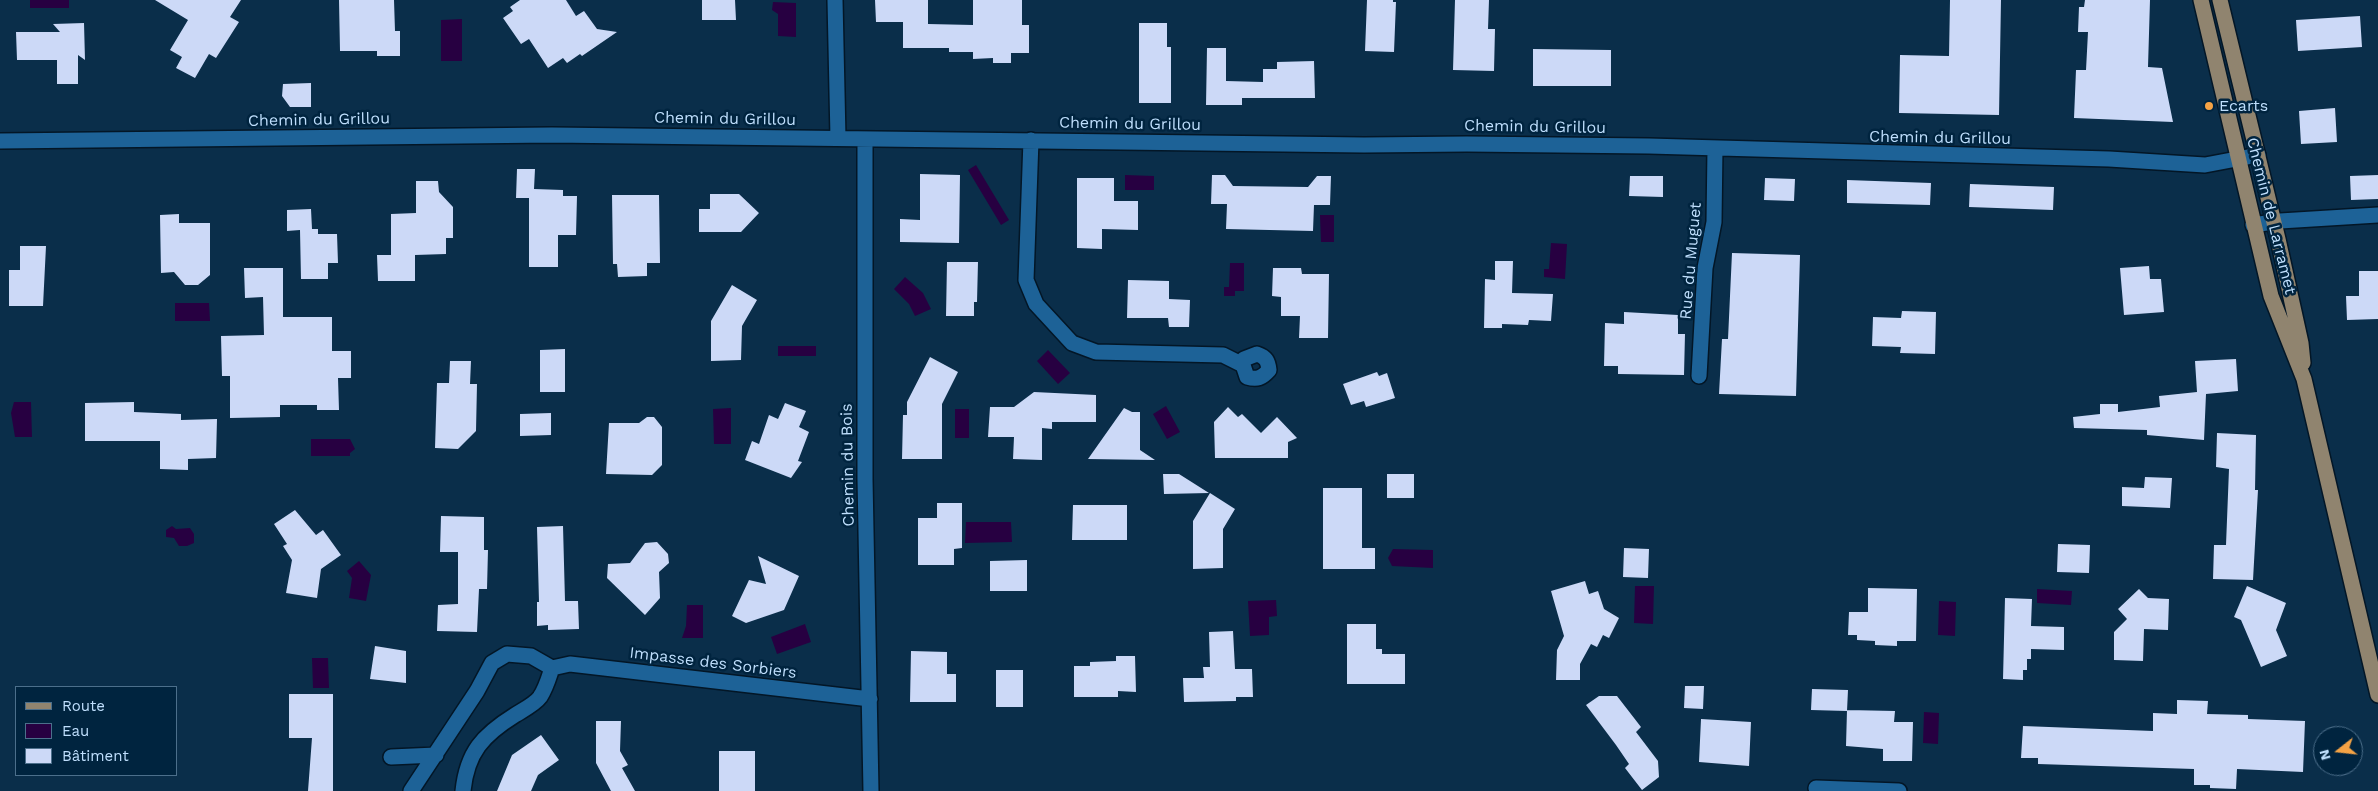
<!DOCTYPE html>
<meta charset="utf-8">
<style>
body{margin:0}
#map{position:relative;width:2378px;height:791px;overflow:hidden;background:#0a2e4a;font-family:"Work Sans",sans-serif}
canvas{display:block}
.legend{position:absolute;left:15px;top:686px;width:162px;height:90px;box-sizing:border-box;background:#00243f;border:1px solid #4c6f8b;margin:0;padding:6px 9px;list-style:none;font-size:15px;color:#bfdffd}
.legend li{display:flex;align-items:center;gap:10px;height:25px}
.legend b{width:25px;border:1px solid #4c6f8b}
.north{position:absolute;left:2313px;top:726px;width:50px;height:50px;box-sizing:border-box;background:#00243f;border:1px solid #4c6f8b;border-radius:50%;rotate:254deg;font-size:14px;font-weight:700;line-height:20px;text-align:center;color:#bfdffd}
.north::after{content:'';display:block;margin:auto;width:18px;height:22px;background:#f5a345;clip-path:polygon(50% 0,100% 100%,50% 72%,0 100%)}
</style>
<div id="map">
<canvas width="2378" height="791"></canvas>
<ul class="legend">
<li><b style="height:6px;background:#90846f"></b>Route</li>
<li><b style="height:14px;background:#270041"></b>Eau</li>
<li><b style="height:14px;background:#ccd9f7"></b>Bâtiment</li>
</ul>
<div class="north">N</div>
</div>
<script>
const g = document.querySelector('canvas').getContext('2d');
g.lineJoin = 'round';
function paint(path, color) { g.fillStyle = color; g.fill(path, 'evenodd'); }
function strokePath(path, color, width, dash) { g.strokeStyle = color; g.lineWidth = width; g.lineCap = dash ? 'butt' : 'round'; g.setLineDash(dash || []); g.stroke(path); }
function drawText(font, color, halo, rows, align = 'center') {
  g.font = font + ' "Work Sans",sans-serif'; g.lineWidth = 5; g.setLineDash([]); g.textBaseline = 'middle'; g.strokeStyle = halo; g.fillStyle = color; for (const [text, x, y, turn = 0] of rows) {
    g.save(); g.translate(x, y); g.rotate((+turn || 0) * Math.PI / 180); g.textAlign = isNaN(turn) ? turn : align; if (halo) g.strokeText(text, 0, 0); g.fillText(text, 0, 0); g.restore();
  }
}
paint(new Path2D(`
 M30,0H69V8H30Z
 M773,2L796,3V37L778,36V14L772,10Z
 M462,19V61H441V20Z
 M976,165L1009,220L1001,225L968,170Z
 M1125,175L1154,176V190H1125Z
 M1320,215H1334V242H1321Z
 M1551,243L1567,244L1565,279L1544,277V269H1549Z
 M1230,263H1244V291H1235V296H1224V287H1229Z
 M905,277L923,293L931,309L915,316L909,304L894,289Z
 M175,303H209L210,321H175Z
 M778,346H816V356H778Z
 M1048,350L1070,373L1058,384L1037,361Z
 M14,402H31L32,437H15L11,413Z
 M1166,406L1180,432L1167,439L1153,414Z
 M731,408V444H714L713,409Z
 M955,409H969V438H955Z
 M311,439H350L355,449L350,453V456H311Z
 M966,522H1011L1012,542L965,543Z
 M172,526L176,529L190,528L194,534V543L187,546H179L174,538L166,537V530Z
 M1393,549L1433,550V568L1392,566L1388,558Z
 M359,561L371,575L366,601L349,598L352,578L347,571Z
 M1635,586H1654L1653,624L1634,623Z
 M2037,589L2072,591L2071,605L2037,603Z
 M1276,600L1277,616L1269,617V635L1250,636L1248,601Z
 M1939,601L1956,602L1955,636L1938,635Z
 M687,605H703V638H682L686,626Z
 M805,624L811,642L777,654L771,637Z
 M312,658H328L329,688H313Z
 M1924,712L1939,713L1938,744L1923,743Z`), '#270041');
paint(new Path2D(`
 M155,0H241L230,17L239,22L216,58L209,54L195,78L176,68L182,57L170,50L188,20Z
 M339,0H394L395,31H400V56H377V51H340Z
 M520,0H566L576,16L584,11L597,29L617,32L582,56L580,54L567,63L563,58L548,68L529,39L521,44L503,18L513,11L510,7Z
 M702,0H735L736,20H702Z
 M875,0H928V24L973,25V0H1022V25H1029V53H1011V63H993V58L973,59V52H949V48H903V22H876Z
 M1367,0H1393V2H1396L1394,52L1365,51Z
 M1455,0H1489L1488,29H1495L1494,71L1453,70Z
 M1950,0H2001L1999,115L1899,113L1900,55L1949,56Z
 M2085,0H2150L2148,67L2162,68L2173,122L2074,118L2076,70H2086L2088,32H2078L2079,7H2084Z
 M2360,16L2362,47L2298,51L2296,20Z
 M84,23L85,60L78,55V84H57V60H17L16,32H60L53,24Z
 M1139,23H1167V47H1171V103H1139Z
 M1207,48H1226V81L1263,82V69H1277V62L1314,61L1315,98H1242V105H1206Z
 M1533,49L1611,50V86H1533Z
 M311,83V107H290L282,96L283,84Z
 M2335,108L2337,142L2301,144L2299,111Z
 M517,169H535L534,189L563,190V196H577L576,235H558V267H529V198H516Z
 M920,174L960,175L959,243L900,242V219L920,220Z
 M1212,175H1225L1233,186L1308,187L1317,176H1331L1330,205H1314L1313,231L1226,229L1227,204H1211Z
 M2378,175V199L2351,200L2350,176Z
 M1630,176H1663V197L1629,196Z
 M1077,178H1114V201H1138V230L1102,229V249L1077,248Z
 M1765,178L1795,179L1794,201L1764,200Z
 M1847,180L1931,183L1930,205L1847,203Z
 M416,181H438L439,192L453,207V238H446V254L415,255V281H378L377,255H391V214L416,213Z
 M1970,184L2054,187L2053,210L1969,207Z
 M710,194H739L759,213L741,232H699V209H710Z
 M612,195H659L660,263H647V276L618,277L617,264H613Z
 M311,209L312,229H318V234H337L338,263H328V279H301L300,230L287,231V210Z
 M179,214V223H210V275L198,285H185L174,272L161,273L160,215Z
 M20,246H46L43,306H9V270H20Z
 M1732,253L1800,255L1796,396L1719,394L1722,339H1728Z
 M1495,261H1513L1512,293L1553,294L1551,321L1529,320L1528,325L1502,324V328H1484L1485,279L1495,280Z
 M947,262H978L977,302H974V316H946Z
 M2149,266L2150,279H2161L2164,312L2124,315L2120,268Z
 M244,268H283V317H332V351H351V378H338L339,410H317V405H280V417L230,418V376H222L221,336L264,335L263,297L245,298Z
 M1273,268H1301L1302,274H1329L1328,338H1299L1300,316H1281V297L1272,296Z
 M2359,271H2378V319L2347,320L2346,296H2359Z
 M1128,280L1169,281V299L1190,300L1189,327H1169L1168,318H1127Z
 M732,285L757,300L742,326L741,360L711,361V321Z
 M1902,311L1936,312L1935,354L1900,353L1901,347L1872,346L1873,317L1901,318Z
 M1624,312L1678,315V334H1685L1684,375L1618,374V366H1604L1605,323L1624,324Z
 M565,349V392H540V350Z
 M930,357L958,372L942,404V459H902L903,415H907V402Z
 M2236,359L2238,391L2206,394L2204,440L2147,435V430L2074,428L2073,417L2100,414V404H2118V412L2160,407L2159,396L2197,392L2195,361Z
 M450,361H471L470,384H477L476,431L458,449L435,448L437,383H449Z
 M1377,372L1379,376L1387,373L1395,398L1366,407L1364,401L1351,405L1343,384Z
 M1034,392L1096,395V422H1052V429L1042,428V460L1013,459L1014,437H988L990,407H1014Z
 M134,402V412L181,414V420L217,419L216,458L188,459V470L160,469V441H85V403Z
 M785,403L806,411L799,427L809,432L798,461L802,462L791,478L745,460L752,441L759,444L769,415L778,419Z
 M1228,407L1238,417L1242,414L1261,433L1277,417L1297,438L1288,442V458H1215L1214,422Z
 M1124,408L1132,412H1140V450L1155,460L1088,459Z
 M551,413V435L520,436V414Z
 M647,417H654L662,427V465L652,475L606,474L609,423H639Z
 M2217,433L2256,435L2255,490H2258L2253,580L2213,579L2214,545H2226L2229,469L2216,467Z
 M1163,474H1179L1209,493L1164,494Z
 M1387,474H1414V498H1387Z
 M2145,477L2172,478L2170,508L2122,506V487L2144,488Z
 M1323,488H1362V548H1375V569H1323Z
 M1210,493L1235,509L1223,529V568L1193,569V521Z
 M937,503H962V548L954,549V565H918V518H937Z
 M1073,505H1127V540H1072Z
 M295,510L316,535L323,530L341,555L321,569L317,598L286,593L292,560L283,546L287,544L274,524Z
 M441,516L484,517V550H488L487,589H479L477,632L437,631L438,605L458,604V552H440Z
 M563,526L565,601H578L579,629L548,630V625L537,626V602H539L537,527Z
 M657,542L668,554L669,563L659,572L660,598L645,615L607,578L608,564L630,563L645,543Z
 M2058,544L2090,545L2089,573L2057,572Z
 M1624,548L1649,549L1648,578L1623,577Z
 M758,556L799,576L784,610L746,623L732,616L749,580L766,584Z
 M1027,560V591H990V561Z
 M1585,581L1589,594L1598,591L1604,609L1619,618L1609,638L1603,635L1597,647L1591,644L1580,664V680H1556L1557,650L1564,636L1551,591Z
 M2247,586L2286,603L2276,630L2287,656L2261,667L2241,620L2234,617Z
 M1868,588L1917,589L1916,641H1897V646L1875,645V641L1857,640V635H1848L1849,612H1868Z
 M2139,589L2148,598L2169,599L2168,630L2144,629L2143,661L2114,660V632L2127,619L2118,609Z
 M2005,598L2032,599L2031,626L2064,627V650L2031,649V659H2027V670H2023V680L2003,679Z
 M1347,624H1376V649H1382V654H1405V684H1347Z
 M1233,631L1235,669H1252L1253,697H1236V701L1184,702L1183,678H1204L1203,667H1210L1209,632Z
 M375,646L406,651V683L370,679Z
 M911,651L947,652V674H956V702H910Z
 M1116,656H1135L1136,692L1118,691V697H1074V666H1090V662L1116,661Z
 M996,670H1023V707H996Z
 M1685,686H1704L1703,709L1684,708Z
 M1812,689L1848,690L1847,711L1811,710Z
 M289,694H333V791H308L312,738H289Z
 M1599,696H1617L1641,727L1636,732L1658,761L1659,777L1642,790L1625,768L1629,764L1616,745L1586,705Z
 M2177,700L2208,701L2207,714L2248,715V719L2305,721L2303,772L2237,769L2236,789L2210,788V785H2194V769L2038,764V758H2021L2023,726L2153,731V713L2177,714Z
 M1847,710L1895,711L1894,722H1913L1912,761H1883V749L1846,746Z
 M1701,719L1751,722L1749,766L1699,762Z
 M596,721H621L620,751L628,765L622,768L635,791H611L596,763Z
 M541,735L559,760L538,775L531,791H497L512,755Z
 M719,751H755V791H719Z`), '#ccd9f7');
const minor = new Path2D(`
 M835,0L838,138
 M865,139V479L871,791
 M1031,140L1026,280L1036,304L1072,343L1096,352L1223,355L1243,365L1247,377C1257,380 1262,378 1269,370C1268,361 1266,357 1257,354L1244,359L1243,365
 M0,141L552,135L1364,145L1467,144L1649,146L2109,159L2205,165L2258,155
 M2253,225L2280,221L2378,215
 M1699,376L1705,268L1714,222L1715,148
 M552,668L570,664L870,699
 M391,757L436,755
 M1816,788L1899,791
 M411,791L477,691L492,663L507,654L531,656L552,668C549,677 546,688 540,697C535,704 523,710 515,715C483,735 467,752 463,791`);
const major = new Path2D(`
 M2201,0L2271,296L2304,379L2378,695
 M2220,0L2278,239L2301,343L2303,363`);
strokePath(minor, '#031626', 18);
strokePath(major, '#031626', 18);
strokePath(minor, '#1d6297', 15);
strokePath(major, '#90846f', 15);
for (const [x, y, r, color] of [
 [2209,106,5,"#f5a345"]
]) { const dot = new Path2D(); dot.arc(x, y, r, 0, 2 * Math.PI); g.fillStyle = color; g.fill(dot); strokePath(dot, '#00243f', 2); }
drawText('16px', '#bfdffd', '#00243f', [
 ["Ecarts",2219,106]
], 'left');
drawText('16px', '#bfdffd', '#00243f', [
 ["Chemin du Grillou",725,119,1],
 ["Chemin du Grillou",319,120,-1],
 ["Chemin du Grillou",1130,124,1],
 ["Chemin du Grillou",1535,127,1],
 ["Chemin du Grillou",1940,138,1],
 ["Chemin de Larramet",2271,216,76],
 ["Rue du Muguet",1691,261,-85],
 ["Chemin du Bois",848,465,-91],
 ["Impasse des Sorbiers",713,663,7]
]);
</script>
